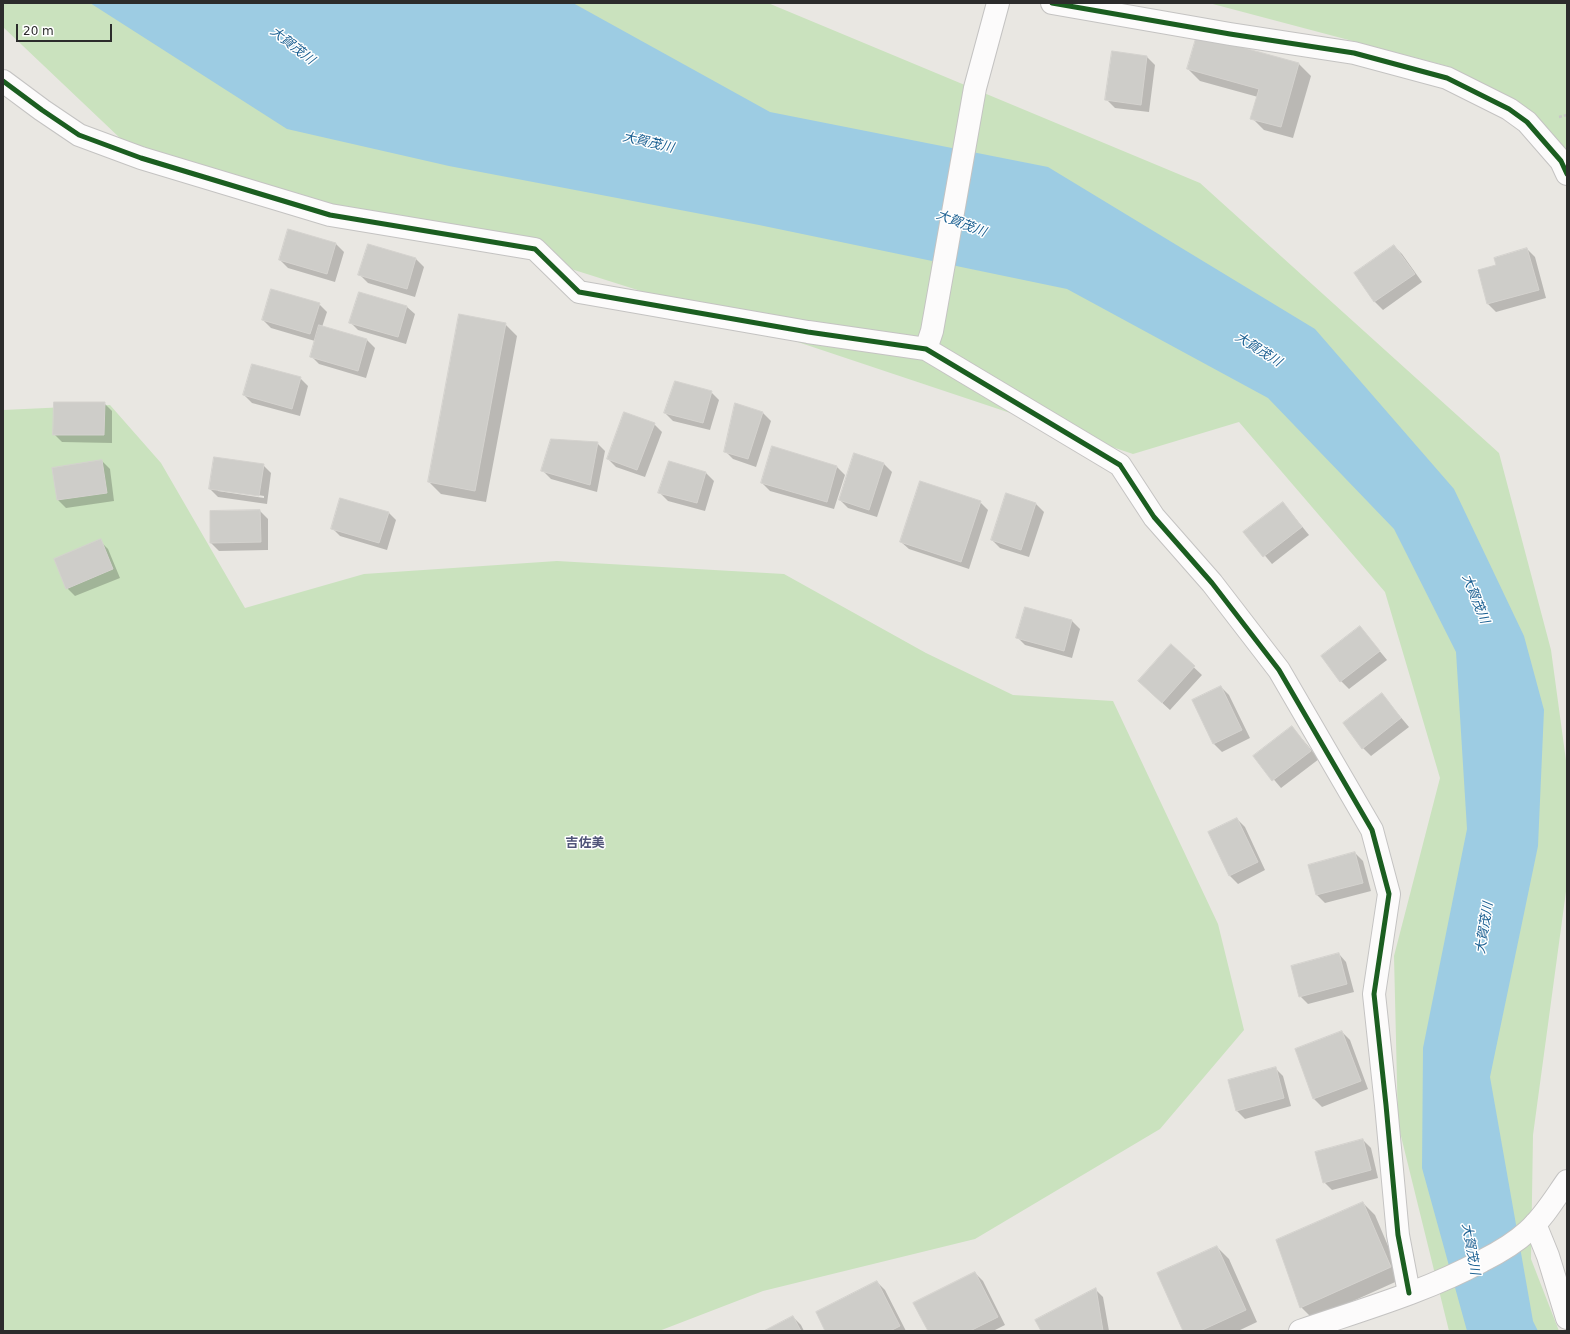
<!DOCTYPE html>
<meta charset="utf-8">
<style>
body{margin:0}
#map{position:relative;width:1570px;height:1334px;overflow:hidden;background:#e9e7e2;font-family:"DejaVu Sans",sans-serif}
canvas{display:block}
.frame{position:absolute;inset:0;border:4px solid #2c2c2c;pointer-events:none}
.scale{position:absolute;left:16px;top:24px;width:96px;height:18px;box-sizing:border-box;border:2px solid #2c2c2c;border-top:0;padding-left:5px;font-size:12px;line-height:14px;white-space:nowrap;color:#2c2c2c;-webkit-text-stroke:3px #fff;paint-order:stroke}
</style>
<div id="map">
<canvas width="1570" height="1334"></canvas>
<div class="frame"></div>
<div class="scale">20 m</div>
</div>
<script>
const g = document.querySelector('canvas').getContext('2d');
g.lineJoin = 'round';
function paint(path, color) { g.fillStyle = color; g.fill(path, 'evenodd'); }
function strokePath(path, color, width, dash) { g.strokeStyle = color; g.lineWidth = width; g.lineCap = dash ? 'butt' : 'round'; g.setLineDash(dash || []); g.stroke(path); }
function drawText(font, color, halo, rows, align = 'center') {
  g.font = font + ' "DejaVu Sans","Noto Sans JP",sans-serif'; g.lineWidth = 3; g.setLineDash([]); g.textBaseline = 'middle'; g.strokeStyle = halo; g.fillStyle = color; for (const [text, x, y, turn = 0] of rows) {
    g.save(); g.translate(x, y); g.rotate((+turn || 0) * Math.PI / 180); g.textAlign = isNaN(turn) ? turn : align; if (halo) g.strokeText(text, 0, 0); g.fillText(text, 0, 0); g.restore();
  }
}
paint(new Path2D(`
 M3,3H768L1200,183L1499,453L1551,650L1567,768V884L1533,1135L1531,1259L1559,1331H1449L1398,1124L1394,956L1440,778L1385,592L1239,422L1133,454L726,318L549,262L141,158L3,27Z
 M1209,3H1567V154L1447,66Z
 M110,405L161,463L245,608L364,574L557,561L784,574L926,653L1013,695L1113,701L1218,924L1244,1030L1160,1129L975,1239L763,1291L659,1331H3V410Z`), '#cae2be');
paint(new Path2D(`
 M90,3H573L770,112L1048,167L1315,329L1454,489L1524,636L1544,710L1538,846L1490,1077L1533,1321L1538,1331H1467L1422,1168L1423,1048L1467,829L1456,652L1394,529L1268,398L1067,289L759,225L449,166L287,129Z`), '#9dcce3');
paint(new Path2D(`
 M1197,36L1299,64L1311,76L1293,138L1264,130L1252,118L1258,97L1200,81L1188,69Z
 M1113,53L1147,57L1155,65L1149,112L1115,108L1107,100Z
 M336,244L344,252L335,282L288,268L280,260Z
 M1394,246L1402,254L1422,282L1383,310L1375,302L1355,273Z
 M1527,249L1535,257L1546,298L1496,312L1488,304L1497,265Z
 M416,259L424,267L415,297L368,283L360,275Z
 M319,304L327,312L322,327L367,340L375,348L366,378L319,364L311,356L315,341L271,328L263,320Z
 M407,307L415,314L406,344L358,330L350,322Z
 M505,324L517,336L486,502L441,494L429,482Z
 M300,378L308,386L300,416L252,403L244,395Z
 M711,392L719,400L710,430L673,421L665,413Z
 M104,403L112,411V443L62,442L54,434Z
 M736,405L763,413L771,421L756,467L733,459L725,451Z
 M654,424L662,432L645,477L616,467L608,459Z
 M597,443L605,451L597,492L551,479L543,471Z
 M773,448L837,467L845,475L834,509L770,491L762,483Z
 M855,454L884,464L892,472L877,517L848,508L840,500Z
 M102,461L110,469L114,501L66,508L58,500Z
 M263,465L271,473L267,504L218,497L210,489ZM218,489L264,496V498L218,491Z
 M706,473L714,481L705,511L668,501L660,493Z
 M1006,495L1036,504L1044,512L1029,557L1000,548L992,540Z
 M980,502L988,510L969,569L909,549L901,542Z
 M1283,503L1309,535L1272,564L1245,532Z
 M260,511L268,519V550L219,551L211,543V512Z
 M388,512L396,520L387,550L340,536L332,528Z
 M100,541L108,549L120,578L75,596L67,588Z
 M1026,608L1072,621L1080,629L1072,658L1025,645L1017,637Z
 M1360,627L1387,660L1349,689L1341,681Z
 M1171,646L1202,675L1170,710L1147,689Z
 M1221,687L1229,695L1250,738L1222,752L1214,744L1194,701Z
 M1382,695L1409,727L1371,756L1363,748Z
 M1292,727L1319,759L1281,788L1254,756Z
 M1237,819L1245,827L1265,870L1238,884L1230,876L1209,832Z
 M1355,853L1363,861L1371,891L1325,903L1317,895Z
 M1339,954L1346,962L1354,992L1308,1004L1300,996Z
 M1342,1032L1350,1040L1368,1089L1322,1107L1314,1099L1296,1050Z
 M1275,1068L1283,1076L1291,1106L1245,1119L1237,1111Z
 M1363,1140L1371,1148L1378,1178L1332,1190L1324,1182Z
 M1363,1203L1375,1215L1402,1279L1313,1319L1301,1307Z
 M1217,1247L1229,1259L1257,1322L1238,1331H1184Z
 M975,1273L983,1281L1005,1325L993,1331H929Z
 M877,1282L885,1290L906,1331H826Z
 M1096,1290L1103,1297L1109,1331H1042Z
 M793,1317L801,1325L804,1331H766Z`), '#0003');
const building = new Path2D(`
 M1197,35L1299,63L1281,127L1250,119L1259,89L1187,69Z
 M1112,51L1147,56L1141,105L1105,100Z
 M288,229L336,243L327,274L279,260Z
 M368,244L416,258L407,289L358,275Z
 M1394,245L1415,274L1374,302L1354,273Z
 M1527,248L1539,290L1487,304L1478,270L1496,265L1494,258Z
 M271,289L320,303L310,334L262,320Z
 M359,292L407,306L398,337L349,323Z
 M459,314L506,323L475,491L428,482Z
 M319,325L367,339L358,371L310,357Z
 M252,364L301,377L292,409L243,395Z
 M675,381L712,391L703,423L664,413Z
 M54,402H105L104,435H53Z
 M735,403L763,412L748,459L724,452Z
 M624,412L655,423L637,470L607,459Z
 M551,439L598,442L590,485L541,471Z
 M772,446L837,466L827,502L761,483Z
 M854,453L884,463L869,510L839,500Z
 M214,457L264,464L259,496L209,489Z
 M102,460L107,493L57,500L52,468Z
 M669,461L706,472L697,503L658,493Z
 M920,481L981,501L961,562L900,542Z
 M1006,493L1036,503L1021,550L991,540Z
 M340,498L389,512L379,543L331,529Z
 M1283,502L1302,527L1263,557L1243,532Z
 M260,510L261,542L210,543V511Z
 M101,539L113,569L66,589L54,559Z
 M1025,607L1072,620L1064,651L1016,638Z
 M1360,626L1380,651L1340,682L1321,656Z
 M1171,644L1195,666L1162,703L1138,681Z
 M1221,686L1242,730L1213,744L1192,700Z
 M1382,693L1401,718L1362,749L1343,723Z
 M1292,726L1311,751L1272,781L1253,756Z
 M1237,818L1258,862L1229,876L1208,832Z
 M1355,852L1363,883L1316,895L1308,865Z
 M1339,953L1347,984L1299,997L1291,966Z
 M1342,1031L1361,1081L1313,1099L1295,1049Z
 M1276,1067L1284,1098L1236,1111L1228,1080Z
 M1363,1139L1371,1170L1323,1183L1315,1152Z
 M1363,1202L1391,1267L1300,1308L1276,1240Z
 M1217,1246L1246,1310L1200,1331H1183L1157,1273Z
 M975,1272L998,1317L970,1331H928L913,1303Z
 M877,1281L900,1326L890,1331H825L816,1312Z
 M1096,1288L1103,1331H1041L1035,1320Z
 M793,1316L801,1331H764Z`);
paint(building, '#cecdc9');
strokePath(building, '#d4d2ce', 1);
const minor = new Path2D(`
 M3,81L42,110L79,135L141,158L330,215L535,249L579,292L808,332L926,349L1120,465L1154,517L1212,583L1279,670L1372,830L1389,894L1374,994L1386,1105L1398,1235L1409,1293
 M926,349L932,331L975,88L998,3
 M1535,1224L1548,1256L1567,1318`);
const tertiary = new Path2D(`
 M1052,3L1230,34L1354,53L1447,78L1509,109L1527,122L1561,161L1567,174
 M1300,1331C1361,1310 1425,1292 1482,1261C1498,1253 1515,1243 1528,1231C1544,1217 1555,1198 1567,1181`);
strokePath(minor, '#c4c3c2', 24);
strokePath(tertiary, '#c4c3c2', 24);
strokePath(new Path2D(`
 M1559,117L1567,115`), '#c8c8c7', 2.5, [3, 2]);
strokePath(minor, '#fcfbfb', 22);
strokePath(tertiary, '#fcfbfb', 22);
strokePath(new Path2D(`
 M1052,3L1230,34L1354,53L1447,78L1509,109L1527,122L1561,161L1567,174
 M3,81L42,110L79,135L141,158L330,215L535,249L579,292L808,332L926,349L1120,465L1154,517L1212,583L1279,670L1372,830L1389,894L1374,994L1386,1105L1398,1235L1409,1293`), '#1b5e20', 5);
drawText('italic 13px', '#1a5f91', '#fff', [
 ["大賀茂川",292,46,38],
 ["大賀茂川",648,143,13],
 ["大賀茂川",961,224,21],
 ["大賀茂川",1258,350,32],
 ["大賀茂川",1475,599,68],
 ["大賀茂川",1485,928,-81],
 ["大賀茂川",1470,1249,80]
]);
drawText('bold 13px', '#505479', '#fff', [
 ["吉佐美",585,844]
]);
</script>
